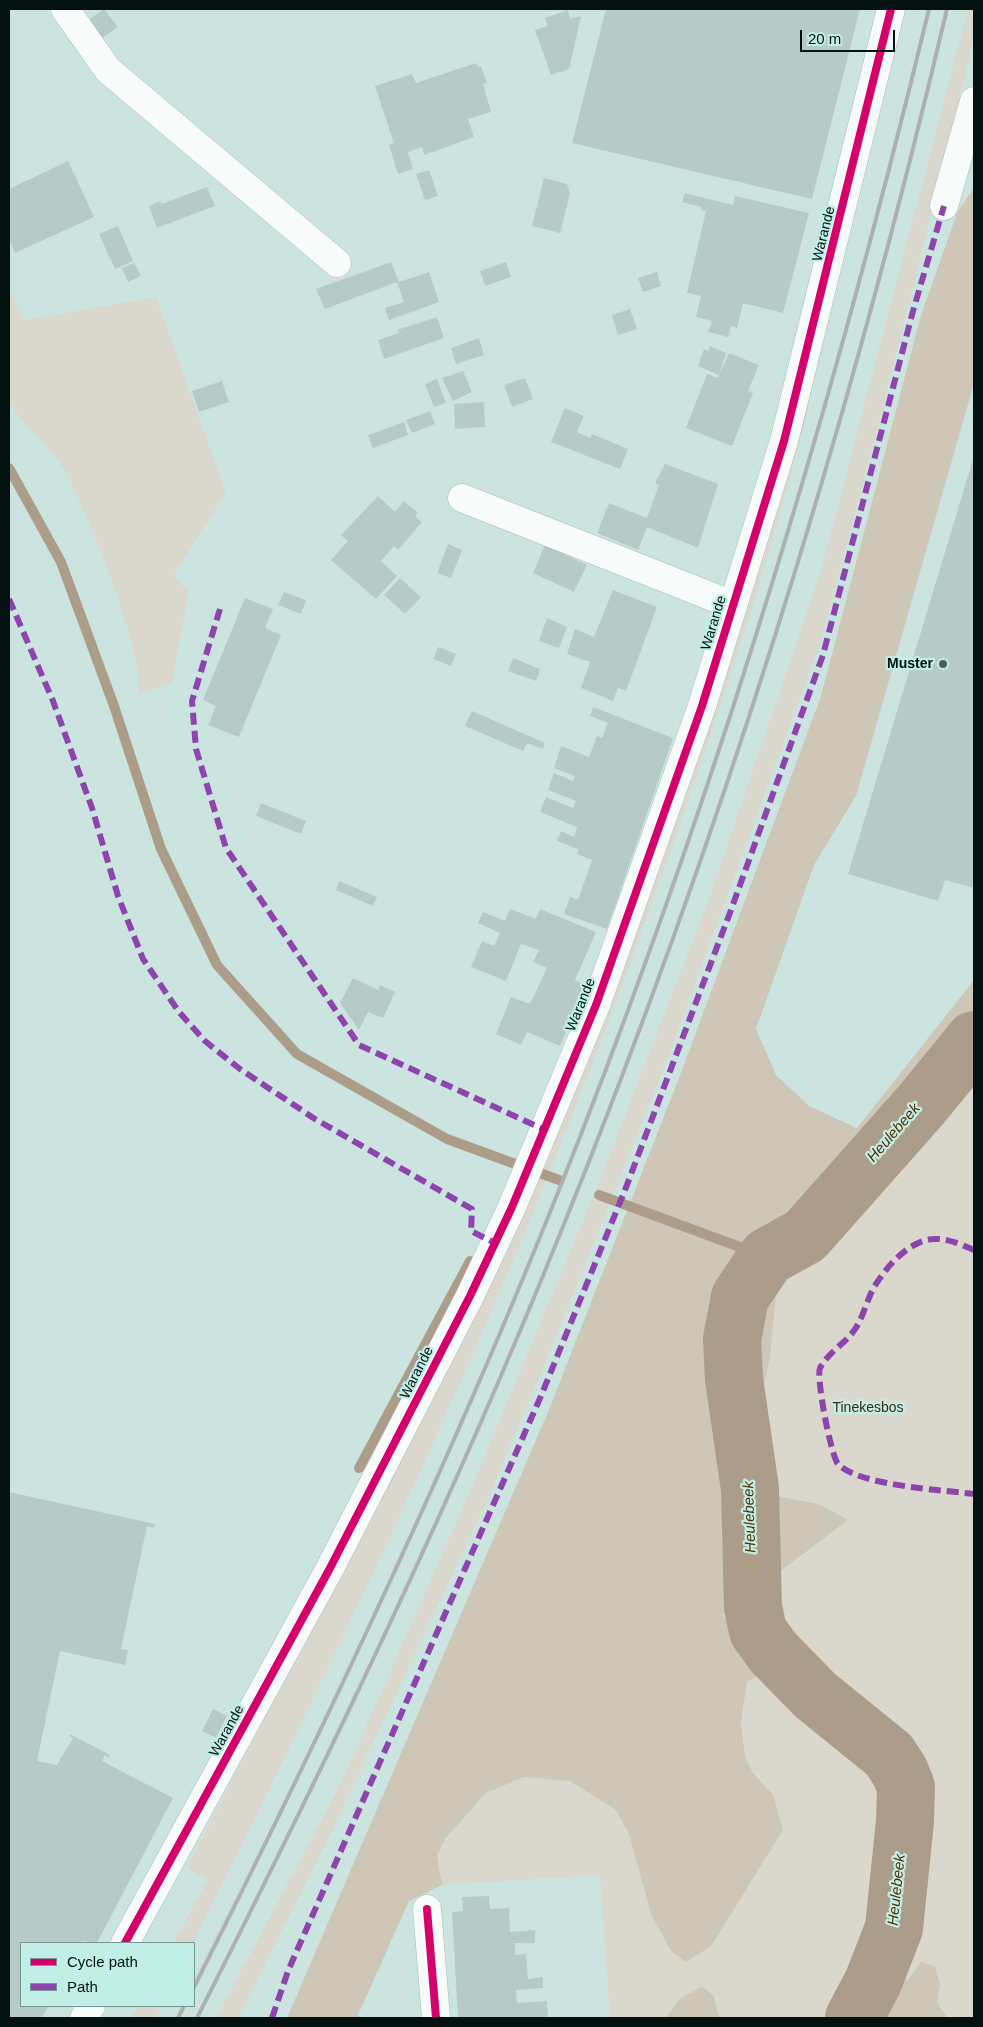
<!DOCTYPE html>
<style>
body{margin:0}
#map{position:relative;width:983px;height:2027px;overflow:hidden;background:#cce4e0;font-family:Helvetica,sans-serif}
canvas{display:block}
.frame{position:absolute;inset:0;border:10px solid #031210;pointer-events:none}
.legend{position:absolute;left:20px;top:1942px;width:175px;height:65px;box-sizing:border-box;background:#c1efe7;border:1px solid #759791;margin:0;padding:6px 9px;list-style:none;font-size:15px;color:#031210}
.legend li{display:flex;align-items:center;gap:10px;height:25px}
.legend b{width:25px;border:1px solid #759791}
.scale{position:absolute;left:800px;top:30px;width:95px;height:22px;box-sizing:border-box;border:2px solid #031210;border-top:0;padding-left:6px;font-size:15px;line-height:18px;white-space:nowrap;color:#031210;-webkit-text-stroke:4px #c1efe7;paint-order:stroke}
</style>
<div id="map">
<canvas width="983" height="2027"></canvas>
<div class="frame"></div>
<ul class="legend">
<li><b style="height:6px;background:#d6006c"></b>Cycle path</li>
<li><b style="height:6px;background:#8e44ad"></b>Path</li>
</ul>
<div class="scale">20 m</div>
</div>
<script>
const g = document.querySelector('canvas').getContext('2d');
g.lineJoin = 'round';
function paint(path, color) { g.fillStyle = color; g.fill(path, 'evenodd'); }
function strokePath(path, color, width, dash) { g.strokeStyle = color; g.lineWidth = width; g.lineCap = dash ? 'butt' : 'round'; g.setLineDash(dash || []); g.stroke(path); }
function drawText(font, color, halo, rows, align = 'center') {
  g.font = font + ' Helvetica,sans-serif'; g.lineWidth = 4.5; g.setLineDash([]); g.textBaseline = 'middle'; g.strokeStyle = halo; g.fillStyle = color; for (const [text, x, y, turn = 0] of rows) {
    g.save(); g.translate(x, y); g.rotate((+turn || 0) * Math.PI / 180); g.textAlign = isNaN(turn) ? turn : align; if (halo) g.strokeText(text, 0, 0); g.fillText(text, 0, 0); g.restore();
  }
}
paint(new Path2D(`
 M968,9H974V40L879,424L821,641L668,1058L559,1330L488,1499L331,1833L238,2018H216L339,1787L470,1491L600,1180L710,896L821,570Z
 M9,288L25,320L156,297L226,492L174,575L189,592L172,682L139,695C144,652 87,510 64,470C50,445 23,427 10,402C6,394 9,304 9,288Z
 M805,406L809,407C792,469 776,531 757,592C681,832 595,1071 495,1303C402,1520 298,1732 193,1943H173L208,1880L187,1868L476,1309Z
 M974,1059V2018H948L937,2003L940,1984L908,1980L893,1973C901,1934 905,1896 910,1856C914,1826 926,1792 909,1763C901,1750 886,1738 874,1728C841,1699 781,1661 764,1620C761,1611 763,1596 763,1586L848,1520L819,1504L781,1498L769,1487L755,1424L770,1357L776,1293L792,1270L861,1198Z
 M767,1669L881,1761L896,1787L891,1884L884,1922L871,1955L836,2018H719L714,1996L679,1999L666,2018H610L600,1875L442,1885L437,1855L445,1839L486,1793L524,1777L570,1781L616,1810L629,1834L651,1914L772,1795C766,1788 757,1781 752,1772C736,1745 743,1711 747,1681Z
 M138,2006H162L156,2018H131Z`), '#dad8cd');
paint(new Path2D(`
 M974,188V383L856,796L814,865L756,1029L776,1075L809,1106L857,1128L974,980V1012L876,1138L798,1230L761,1259L776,1293L770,1357L755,1424L769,1487L781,1497L819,1504L848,1520L723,1615L767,1669L747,1682L741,1723L745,1757L753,1773L773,1795L783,1830L711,1946L686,1962L671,1951L651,1914L629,1834L616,1810L570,1781L524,1777L486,1793L445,1839L437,1855L442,1885L409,1901L358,2015L364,2018H287L548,1412L679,1078L821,696L921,315L958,211Z
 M921,1962L935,1966L940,1984L937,2003L948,2018H868L884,1993L893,1973L908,1980Z
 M702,1987L714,1996L719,2018H666L679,1999Z`), '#cec6b6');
strokePath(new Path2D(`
 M9,468L61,562L114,706L161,849L217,965L297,1054L447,1139L559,1180
 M599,1195L767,1257
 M359,1468L470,1261`), '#ac9d8a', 10);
strokePath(new Path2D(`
 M854,2018L873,1982L894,1928L905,1821L906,1787L900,1772L889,1755L815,1695L773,1652L758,1631L753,1607L750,1489L734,1379L732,1339L740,1297L767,1257L805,1236L922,1104L974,1040`), '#ac9d8a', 58);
paint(new Path2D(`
 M104,9L118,27L101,39L87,21Z
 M606,9H860L812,199L572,143Z
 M568,10L570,19L581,16L569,69L551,75L535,30L548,26L545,18Z
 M476,63L478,67L481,66L487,83L483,84L491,112L468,119L474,137L424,155L422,147L408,152L413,169L398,174L389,145L394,143L375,86L412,74L416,83Z
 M68,161L94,217L15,253L9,239V189Z
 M429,170L438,196L425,200L416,174Z
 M544,178L567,184L570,193L560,233L532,226Z
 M207,187L215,206L157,228L149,206L160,201L162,204Z
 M685,193L733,205L735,196L809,213L783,313L743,303L737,328L731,326L728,337L708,332L712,321L696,317L701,296L687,293L706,211L701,210L702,207L682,202Z
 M118,226L133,261L115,269L99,234Z
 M391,262L399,282L429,272L439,302L389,320L385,308L404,302L397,282L325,309L316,289Z
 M506,262L511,277L485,286L480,271Z
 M134,263L141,276L128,282L122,268Z
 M657,272L661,286L643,292L638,278Z
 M630,309L637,329L618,335L612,315Z
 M437,317L444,338L384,359L378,340L399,333L397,330Z
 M479,338L484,355L456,364L451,348Z
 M710,346L726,353L719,375L698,366L704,349L708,351Z
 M729,353L759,365L748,391L753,393L732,446L686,428L707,374L718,378Z
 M463,371L472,392L453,401L442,378Z
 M525,378L533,399L512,407L504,385Z
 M437,379L446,403L434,407L425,384Z
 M222,381L229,402L199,412L192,391Z
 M484,402L485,427L455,429L454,404Z
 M565,408L584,416L577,432L590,438L592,434L628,449L620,469L551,442Z
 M430,411L435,424L412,433L406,420Z
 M404,422L408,435L373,448L368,435Z
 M974,456V888L945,880L938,901L848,874Z
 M665,464L718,484L698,548L647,527L638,550L597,533L609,503L647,518L659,485L655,483Z
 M378,496L395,512L404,501L418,513L415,516L422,522L398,550L394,546L381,561L397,576L376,599L331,560L348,541L341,535Z
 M448,544L462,550L451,578L437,573Z
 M545,545L587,565L574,592L533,573Z
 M400,578L421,597L405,614L384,595Z
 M613,590L657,607L626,691L618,688L613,701L581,688L590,662L567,654L575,629L594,637Z
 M284,592L306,600L301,614L278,605Z
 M245,598L273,609L265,628L281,635L239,737L208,725L216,706L203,700Z
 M547,618L567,627L559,648L539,641Z
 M438,647L456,654L451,666L433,659Z
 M513,658L540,669L536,681L508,671Z
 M593,707L673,738L607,929L564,914L570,897L578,900L592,860L577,854L578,849L557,841L561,831L574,837L577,827L540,812L546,797L573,808L576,801L548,790L554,773L573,781L575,776L554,768L561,746L589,757L597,736L602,738L608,723L590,716Z
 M472,711L545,743L543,749L527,743L523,751L465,726Z
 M261,803L306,821L301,834L256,816Z
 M339,881L377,897L373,906L336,890Z
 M510,909L536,919L540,909L596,932L575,980L586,985L560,1046L527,1032L521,1045L496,1034L511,997L530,1004L547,968L533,962L539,950L521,944L506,981L471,967L482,941L494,946L500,933L478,923L483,912L505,921Z
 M353,978L378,990L380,985L395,992L383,1018L368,1012L359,1030L340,1003Z
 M9,1492L155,1524L154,1528L147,1526L121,1649L128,1650L125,1665L60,1651L37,1761L57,1765L73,1738L69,1736L70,1734L110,1755L109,1758L105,1755L102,1761L173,1798L97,1943L82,1941L81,1943H21V2006H48L42,2018H9Z
 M213,1709L227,1716L216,1738L202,1731Z
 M489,1896L490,1909L509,1908L510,1932L535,1930V1943H515V1955L526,1954L528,1979L543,1977V1988L516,1990L517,2003L547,2001L548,2018H458L452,1912L463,1911L462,1897Z`), '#b6cbc8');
const minor = new Path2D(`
 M65,9L108,70L337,263
 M944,206L974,101
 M462,498L733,605
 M427,1909L436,2018
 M125,1943L329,1570L470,1296L512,1207L596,1005L702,706L784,441L891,9
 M84,2018L91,2006`);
strokePath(minor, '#a7bbb7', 29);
strokePath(minor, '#f7fbfa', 28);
strokePath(new Path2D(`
 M194,1987C323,1731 446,1471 553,1205C709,817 831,415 929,9
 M178,2018L184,2006
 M197,2018C327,1761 452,1502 560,1234C721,837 849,426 947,9`), '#acb1b0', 4);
strokePath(new Path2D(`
 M9,599L53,701L92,808L118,896L143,959L179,1012L205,1041L240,1069L315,1119L472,1209L471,1231L495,1243
 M220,609L192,701L196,749L226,848L359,1045L543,1129
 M974,1250C962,1245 948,1238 934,1239C910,1240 888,1265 876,1284C868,1296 865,1312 857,1326C848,1342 829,1351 820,1368C816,1378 831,1456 838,1464C859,1486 944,1490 974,1494
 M272,2018L288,1971L541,1396L625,1190L731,910L823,655L913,311L944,206`), '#8e44ad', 6, [12, 6]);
strokePath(new Path2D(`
 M427,1909L436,2018
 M125,1943L329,1570L470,1296L512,1207L596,1005L702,706L784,441L891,9`), '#d6006c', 8);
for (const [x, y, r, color] of [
 [943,664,5,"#495c59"]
]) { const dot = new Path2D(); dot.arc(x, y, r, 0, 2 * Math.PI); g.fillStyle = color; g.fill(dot); strokePath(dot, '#c1efe7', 2); }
drawText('14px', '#031210', '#c1efe7', [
 ["Warande",824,234,-76],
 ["Warande",714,623,-73],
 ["Warande",581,1005,-68],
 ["Warande",417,1373,-63],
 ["Warande",227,1731,-61]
]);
drawText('bold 14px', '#031210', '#c1efe7', [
 ["Muster",933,664]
], 'right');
drawText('14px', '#462504', '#c1efe7', [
 ["Tinekesbos",868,1408]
]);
drawText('italic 15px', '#582d00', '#c1efe7', [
 ["Heulebeek",894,1133,-49],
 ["Heulebeek",750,1517,-92],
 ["Heulebeek",897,1890,-84]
]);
</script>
